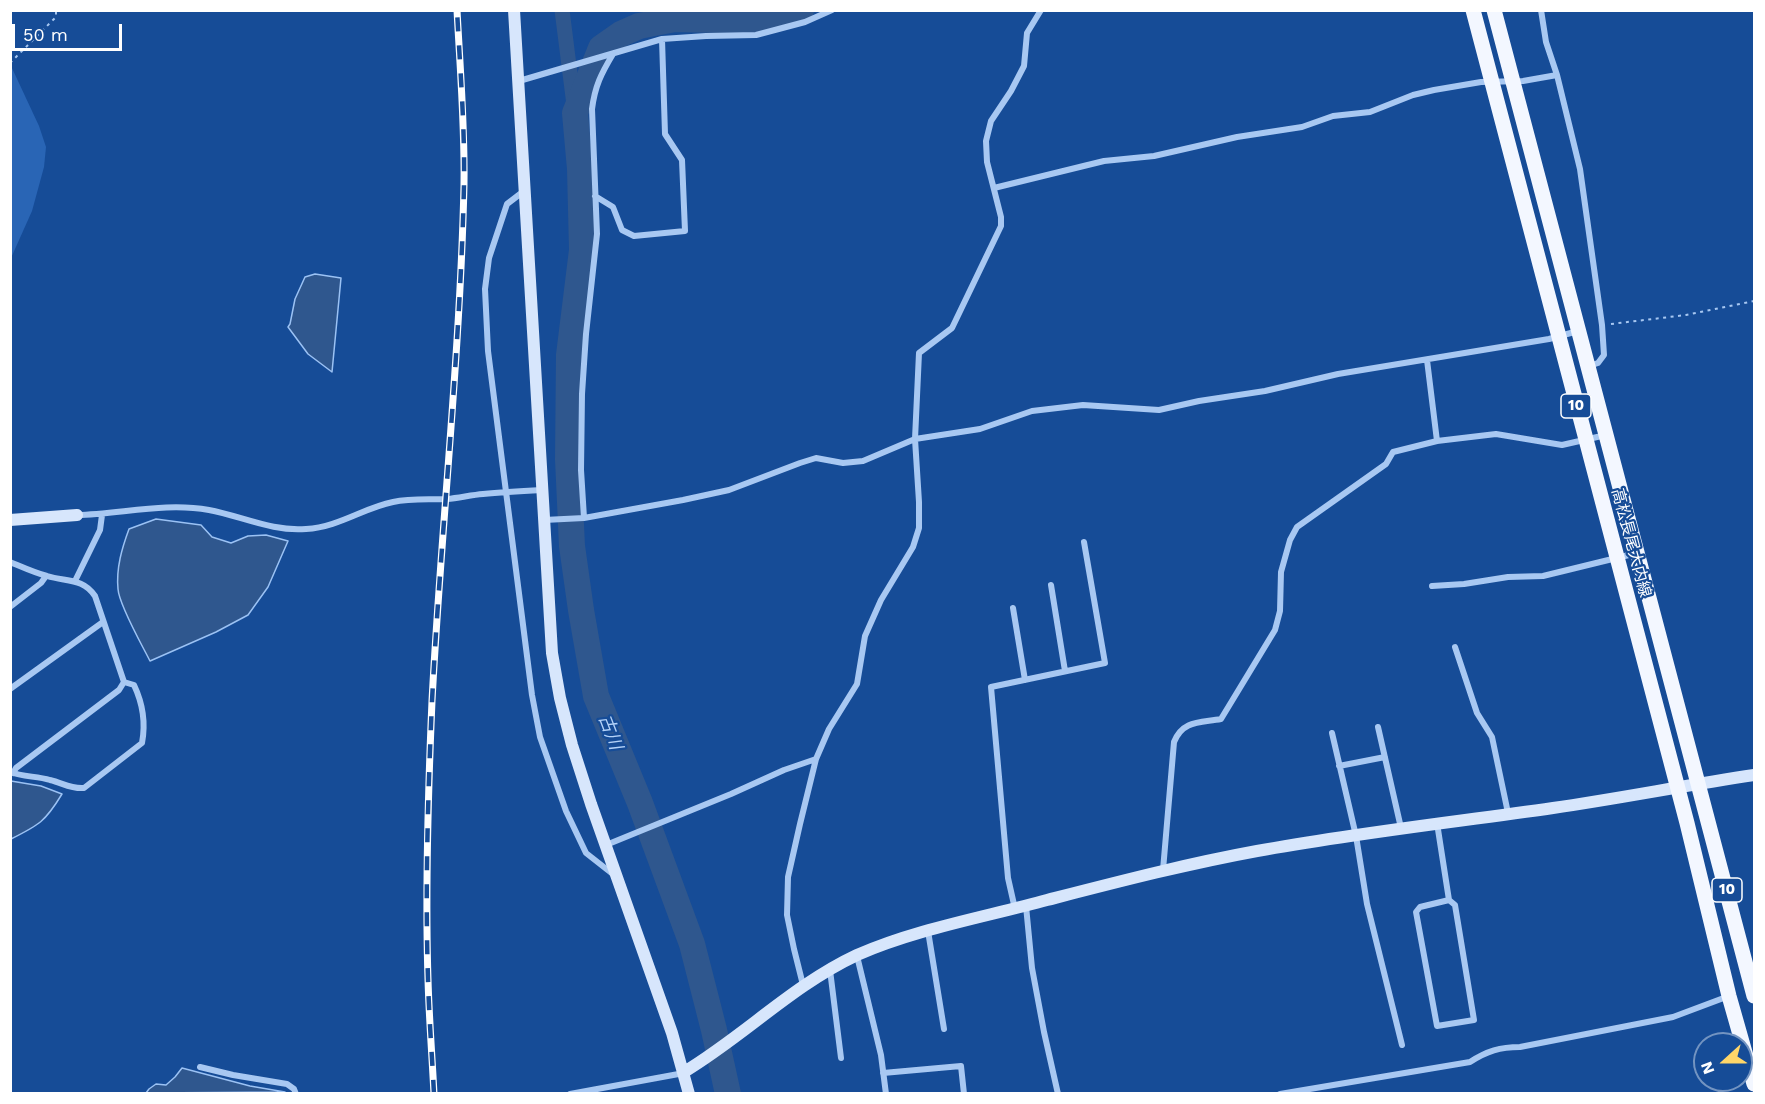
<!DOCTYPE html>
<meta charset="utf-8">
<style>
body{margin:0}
#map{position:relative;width:1765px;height:1104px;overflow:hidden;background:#164c97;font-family:"Work Sans",sans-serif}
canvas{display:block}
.frame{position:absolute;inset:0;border:12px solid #fff;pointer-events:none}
.north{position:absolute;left:1693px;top:1032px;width:60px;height:60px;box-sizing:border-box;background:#164c97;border:2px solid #7394c1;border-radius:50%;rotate:249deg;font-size:16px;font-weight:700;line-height:24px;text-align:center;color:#fff}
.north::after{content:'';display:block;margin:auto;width:21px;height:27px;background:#ffd669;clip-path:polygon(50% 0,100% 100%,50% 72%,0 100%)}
.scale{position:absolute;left:12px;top:24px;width:110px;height:27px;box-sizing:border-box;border:3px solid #fff;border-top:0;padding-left:8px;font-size:18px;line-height:21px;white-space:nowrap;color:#fff;-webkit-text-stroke:4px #164c97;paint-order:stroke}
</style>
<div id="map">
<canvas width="1765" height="1104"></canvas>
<div class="frame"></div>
<div class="north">N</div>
<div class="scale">50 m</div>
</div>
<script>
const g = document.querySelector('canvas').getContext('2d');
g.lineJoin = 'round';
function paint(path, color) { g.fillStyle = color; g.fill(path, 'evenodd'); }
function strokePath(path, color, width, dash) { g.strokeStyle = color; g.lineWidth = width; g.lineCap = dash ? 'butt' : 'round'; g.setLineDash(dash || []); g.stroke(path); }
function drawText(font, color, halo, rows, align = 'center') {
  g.font = font + ' "Work Sans","Noto Sans JP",sans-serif'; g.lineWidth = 4.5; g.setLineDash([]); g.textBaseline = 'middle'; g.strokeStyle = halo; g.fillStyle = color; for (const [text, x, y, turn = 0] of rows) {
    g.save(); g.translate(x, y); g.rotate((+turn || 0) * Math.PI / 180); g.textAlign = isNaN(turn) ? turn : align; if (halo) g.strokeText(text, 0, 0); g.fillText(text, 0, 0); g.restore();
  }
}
paint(new Path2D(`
 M11,66L39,126L46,147L44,167L32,211L11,258Z`), '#2965b5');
const water = new Path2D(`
 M315,274L341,278L332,372L308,354L288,327L290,324L295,299L305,277Z
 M156,519L201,525L212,537L231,543L248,536L266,535L288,541L268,587L248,615L216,632L150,661C142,645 119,605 118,589C116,568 122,548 129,529Z
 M11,781L41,786L62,794C45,822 39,825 11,839Z
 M182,1068L250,1086L285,1092L146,1093L149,1089L156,1084L166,1085L175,1077Z`);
paint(water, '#2f578e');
strokePath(water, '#9bc2f4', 1.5);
strokePath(new Path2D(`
 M562,10L575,113`), '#2f578e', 15);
strokePath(new Path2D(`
 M728,1094L714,1030L692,944L640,803L596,696L581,610L572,546L568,459L569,355L582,250L580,169L575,113L601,48L621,34L639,26L675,19L755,21L795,13L801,10`), '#2f578e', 26);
strokePath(new Path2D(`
 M10,63L56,17V10
 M1611,324L1686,315L1754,301`), '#a8c8f2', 2, [3, 4.5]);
strokePath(new Path2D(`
 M1541,10L1546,42L1557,75L1580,169L1602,325L1604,355L1598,363L1589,366
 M519,81L662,39L706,36L756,35L805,22L832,10
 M994,188L1104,161L1154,156L1237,137L1302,127L1333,116L1370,112L1413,95L1434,90L1481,82L1523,81L1557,75
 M524,191L507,204L489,258L485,289L488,351L532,695L540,737L566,811L586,853L614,875
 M595,196L613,207L622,230L634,236L685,231L682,160L665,134L662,39
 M1427,360L1437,441L1496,434L1562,445L1606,435
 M77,515C121,514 165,502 209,510C241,516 273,532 306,529C339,527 363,508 393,502C411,498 429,500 447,499C459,498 471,495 483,494C503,492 522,491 542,490
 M584,518L581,470L582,394L586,334L597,234L592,109C595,86 601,74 613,54
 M544,520L584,518L683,500L729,490L800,463L816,458L843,463L863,461L915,439L980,429L1032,411L1083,405L1159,410L1199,401L1265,391L1338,374L1549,339L1578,331
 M10,562C22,567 35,573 47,576C67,582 83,578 95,596L124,682L134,685C143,704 146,722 142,743L84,788C70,789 63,783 50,780C37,776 23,777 10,772
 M75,581L100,530L102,515
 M1051,585L1065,671
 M1432,586L1464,584L1508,577L1543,576L1637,553
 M10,607L41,583L46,576
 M1013,608L1025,680
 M1455,647L1477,713L1492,737L1508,813
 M10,689L103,622
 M1378,727L1401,828
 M1332,733L1356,836L1367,904L1402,1045
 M1339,766L1385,757
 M13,773L16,768L119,690L124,682
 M1437,823L1449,900L1455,905L1474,1020L1437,1026L1416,912L1420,907L1449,900
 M606,845L731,794L784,770L816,759
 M1163,870L1174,742C1183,720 1200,723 1221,719L1275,630L1280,611L1281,572L1290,540L1297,527L1386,464L1393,452L1437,441
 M1026,906L1032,968L1044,1032L1058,1094
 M1015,909L1008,878L991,687L1105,663L1084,542
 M928,931L944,1029
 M857,956L881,1055L886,1094
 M830,970L841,1058
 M803,985L794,949L787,915L788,877L800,824L816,759L829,729L857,684L865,636L881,600L913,547L919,528V502L915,439L919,353L952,328L1001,226V217L987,162L986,141L991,121L1011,91L1024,66L1027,33L1041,10
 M200,1067L233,1075L287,1084L294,1089L296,1094
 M883,1073L961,1066L964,1094
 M570,1094L684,1073
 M1280,1094L1470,1062C1487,1051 1500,1047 1520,1047L1673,1017L1729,996`), '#a8c8f2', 6);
strokePath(new Path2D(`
 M514,10L552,653L560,698L572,745L591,804L672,1033L689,1094
 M10,520L77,515
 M684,1072C744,1036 793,985 857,955C916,929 985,917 1047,900C1117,882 1186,864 1257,851C1355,833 1455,822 1553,808C1621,798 1687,785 1754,775`), '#d7e6fc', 12);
strokePath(new Path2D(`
 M1473,10L1687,823L1729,996L1754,1084
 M1494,10L1754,996`), '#f3f7ff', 15);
const rail = new Path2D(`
 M434,1094C432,1055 429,1017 428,979C425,887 428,794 432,701C441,529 460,357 464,185C465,127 460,68 457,10`);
strokePath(rail, '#fff', 7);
strokePath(rail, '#164c97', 4.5, [14]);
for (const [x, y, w] of [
 [1576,406,30],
 [1727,890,30]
]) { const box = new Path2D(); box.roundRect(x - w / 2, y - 12, w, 24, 4.5); g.fillStyle = '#164c97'; g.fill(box); strokePath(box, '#fff', 1.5); }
drawText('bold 15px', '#fff', null, [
 ["10",1576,406],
 ["10",1727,890]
]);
drawText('16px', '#fff', '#164c97', [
 ["高松長尾大内線",1631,543,75]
]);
drawText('italic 18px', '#b4d2f8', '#164c97', [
 ["古川",610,732,69]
]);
</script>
